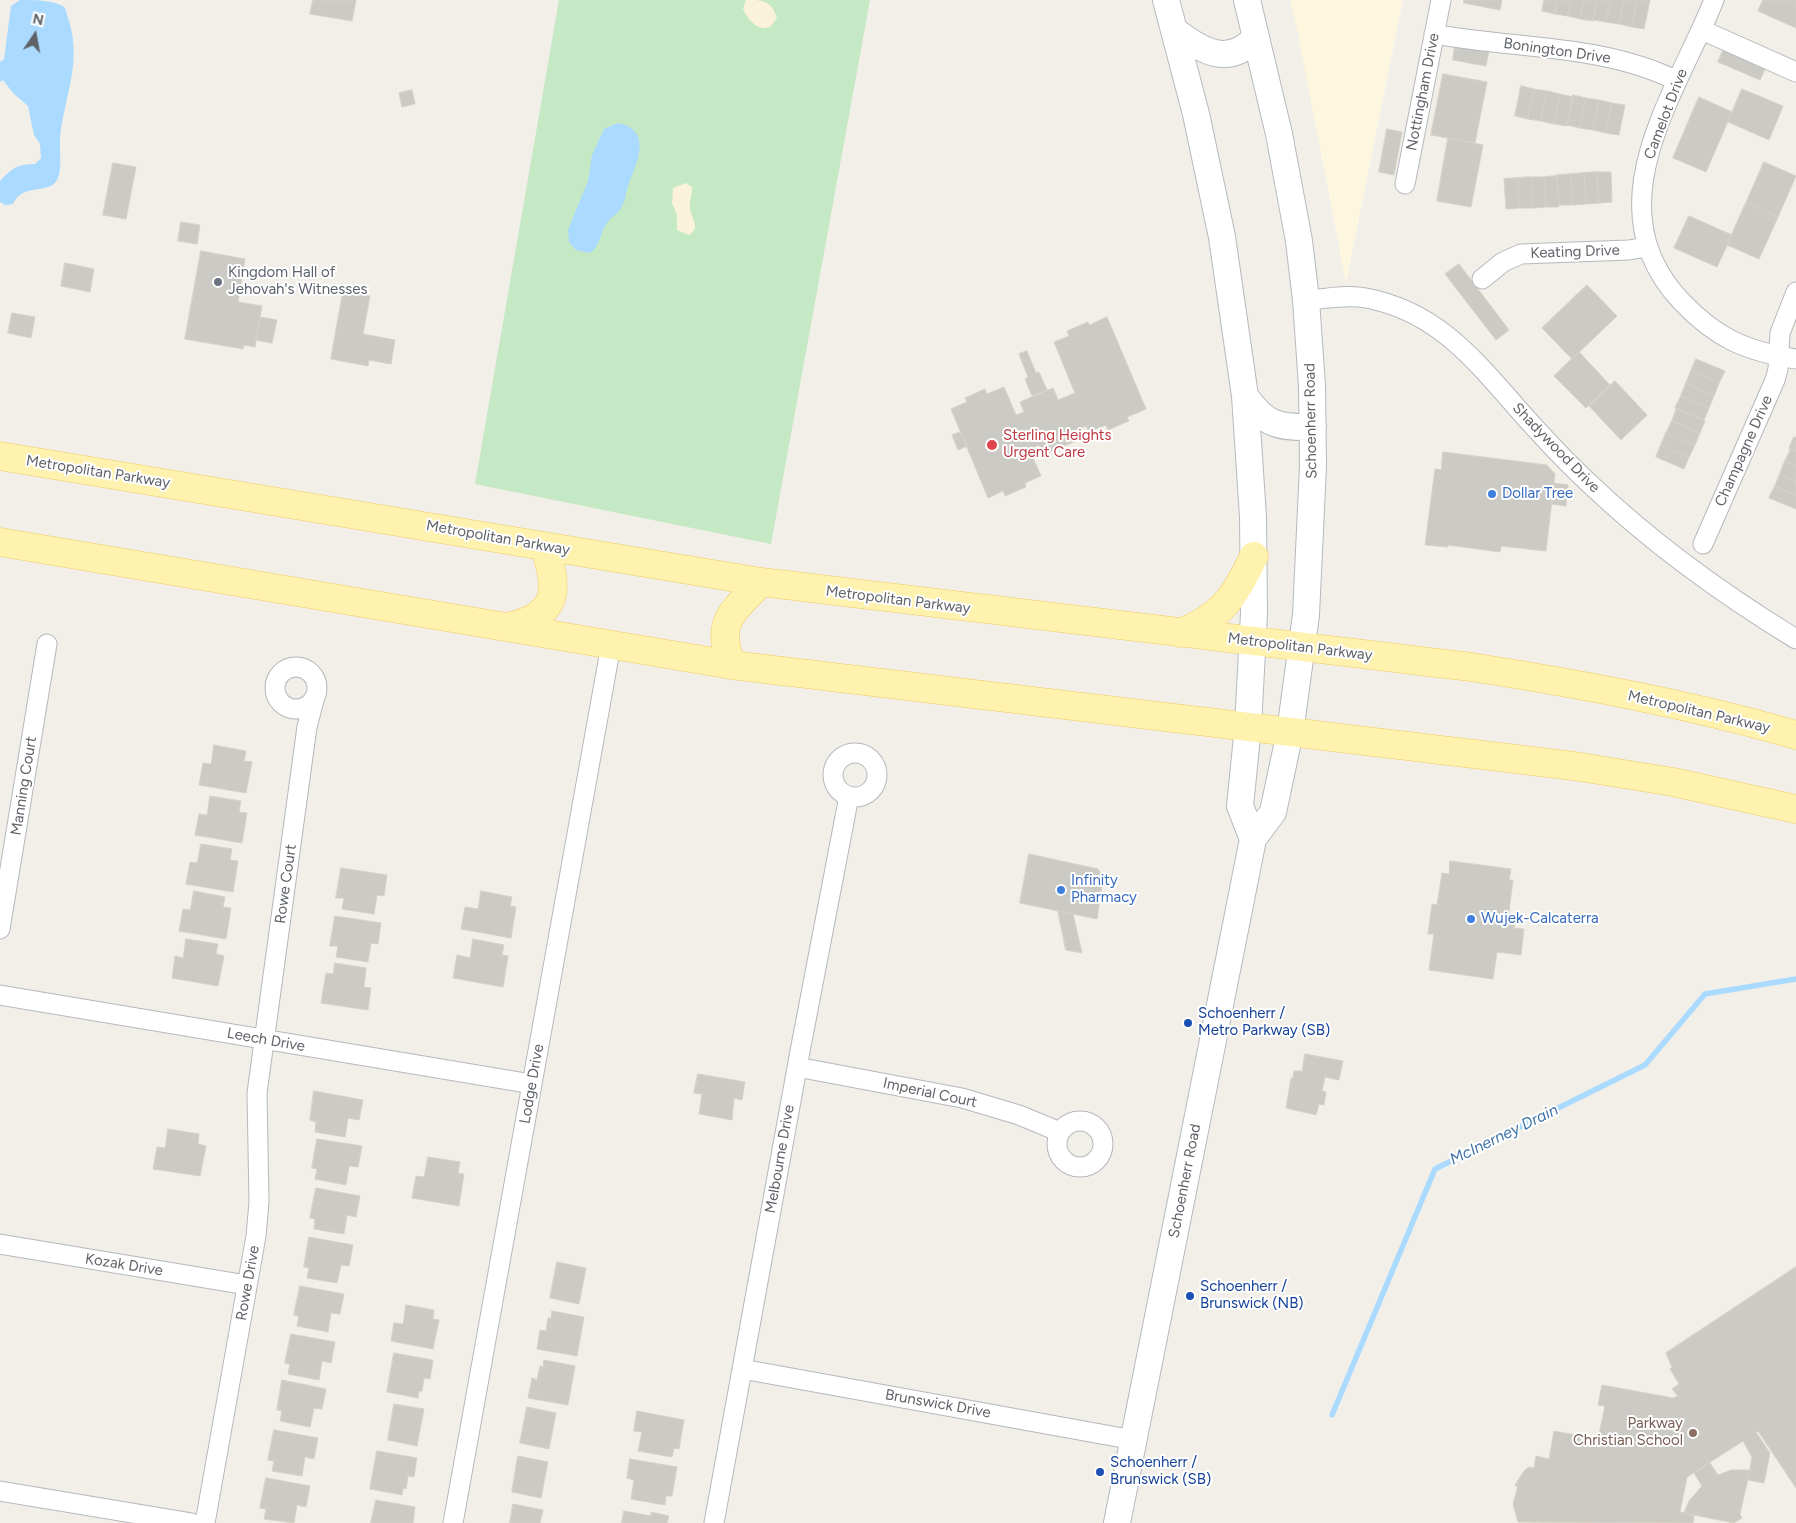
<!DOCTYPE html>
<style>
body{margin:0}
#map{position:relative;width:1796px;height:1523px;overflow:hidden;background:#f1efe8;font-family:Figtree,sans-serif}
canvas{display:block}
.north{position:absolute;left:10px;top:10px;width:50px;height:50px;-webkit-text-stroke:4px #fff;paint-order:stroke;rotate:12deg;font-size:14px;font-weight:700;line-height:20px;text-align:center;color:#5f6368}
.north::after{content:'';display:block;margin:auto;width:18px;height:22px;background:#5f6368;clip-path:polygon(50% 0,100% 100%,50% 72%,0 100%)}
</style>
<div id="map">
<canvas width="1796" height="1523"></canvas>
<div class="north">N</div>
</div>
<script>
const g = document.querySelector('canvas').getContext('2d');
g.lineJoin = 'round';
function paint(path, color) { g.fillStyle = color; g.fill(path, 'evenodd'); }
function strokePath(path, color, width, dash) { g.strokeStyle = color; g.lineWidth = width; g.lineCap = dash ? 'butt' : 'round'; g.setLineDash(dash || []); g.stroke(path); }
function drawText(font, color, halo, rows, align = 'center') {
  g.font = font + ' Figtree,sans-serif'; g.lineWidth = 4; g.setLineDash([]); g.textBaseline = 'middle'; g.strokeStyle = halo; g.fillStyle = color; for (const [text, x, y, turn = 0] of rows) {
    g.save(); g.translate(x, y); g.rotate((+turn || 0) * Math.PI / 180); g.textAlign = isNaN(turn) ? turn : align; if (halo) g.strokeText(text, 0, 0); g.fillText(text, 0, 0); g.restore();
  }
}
paint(new Path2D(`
 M1290,0H1403L1346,283L1298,34Z`), '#fef7e0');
paint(new Path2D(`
 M559,0H870L771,544L475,484Z`), '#c5e8c5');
paint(new Path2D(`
 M746,0C763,0 771,0 777,18L771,26C759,33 748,20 743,9Z
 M686,183L692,187C692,194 689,202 690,209C692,219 701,228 689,235L677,230V215L672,203L673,188Z`), '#fbf3d9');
paint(new Path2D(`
 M20,0C34,0 55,0 64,7C67,10 67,17 69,21C82,64 64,97 60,138C59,151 63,168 57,180C49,195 23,182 13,204L5,205L0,202V181C11,169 18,164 35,164L41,158L40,144L34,135L28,106L13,93L3,80L0,82V62L4,59L11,6Z
 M618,123C653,130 637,163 629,183C626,190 626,199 622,206C619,213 611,217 607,223C599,233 602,244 590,253L576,250L569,242L568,230L588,181L592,155L604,129Z`), '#aadaff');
strokePath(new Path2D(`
 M1332,1415L1435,1169L1645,1065L1705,994L1796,979`), '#aadaff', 5.5);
const building = new Path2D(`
 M313,0H356L352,21L310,14Z
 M1464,0H1502L1500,10L1464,3Z
 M1544,0H1557L1555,14L1542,11Z
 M1557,0H1571L1568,16L1555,14Z
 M1571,0H1584L1580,19L1568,16Z
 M1584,0H1597L1593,21L1580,19Z
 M1597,0H1611L1606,22L1593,20Z
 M1611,0H1624L1619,24L1606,22Z
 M1624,0H1637L1632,27L1619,24Z
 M1637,0H1650L1644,29L1632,27Z
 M1763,0H1796V28L1758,11Z
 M1455,45L1489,51L1486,66L1453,60Z
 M1724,48L1766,67L1760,80L1718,62Z
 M1443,74L1487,82L1475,143L1431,135Z
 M1521,86L1534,89L1528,119L1515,116Z
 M1534,89L1547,91L1541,121L1528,119Z
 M1742,89L1783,106L1769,140L1728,122Z
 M412,90L415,104L402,107L399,93Z
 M1547,91L1560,94L1554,124L1541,121Z
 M1560,94L1573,97L1567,126L1554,124Z
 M1573,95L1586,98L1580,128L1567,125Z
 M1699,97L1732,112L1706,172L1673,158Z
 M1586,98L1599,100L1593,130L1580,128Z
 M1599,100L1612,103L1606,133L1593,130Z
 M1612,103L1625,105L1619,135L1606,133Z
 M1387,129L1402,132L1394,175L1379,172Z
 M1448,138L1483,145L1471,207L1437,201Z
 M1764,162L1796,176L1778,217L1746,203Z
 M113,163L136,167L126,219L103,215Z
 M1597,172H1611L1612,202L1599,203Z
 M1597,172L1599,203L1586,204L1584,173Z
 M1584,173L1586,204L1572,205L1571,174Z
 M1571,174L1572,205H1559L1557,175Z
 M1557,176L1559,207H1546L1544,177Z
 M1531,177H1544L1546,207L1533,208Z
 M1531,177L1533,208H1519L1518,178Z
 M1518,178L1519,208L1506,209L1504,179Z
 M1746,203L1778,217L1759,259L1727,245Z
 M1689,216L1732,235L1717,267L1674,248Z
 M181,222L200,225L197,244L178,241Z
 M201,251L245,259L238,302L262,306L255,347L244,345L243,349L185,339Z
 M65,263L94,269L90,292L61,286Z
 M1459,264L1509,330L1496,340L1445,274Z
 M1587,285L1617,316L1572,359L1542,328Z
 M343,292L370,296L363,334L395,340L391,364L369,360L368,366L331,359Z
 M12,313L35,317L31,338L8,333Z
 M260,317L277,320L272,343L256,340Z
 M1107,317L1146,409L1127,417L1129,421L1108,430L1106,425L1089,432L1086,426L1072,432L1076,441L1043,455L1039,445L1029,449L1041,476L1025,483L1026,487L1005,496L1003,491L988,498L951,409L967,402L965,398L985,389L987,394L1004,387L1016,415L1024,412L1020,402L1053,388L1058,400L1075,393L1054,342L1069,336L1067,331L1088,322L1089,325Z
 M1027,351L1036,373L1039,372L1047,390L1032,396L1025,379L1028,377L1019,354Z
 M1579,352L1610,385L1586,408L1554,376Z
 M1696,359L1725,371L1719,383L1691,371Z
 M1691,371L1719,383L1714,396L1686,383Z
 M1615,381L1647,415L1621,440L1589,406Z
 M1686,383L1714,396L1709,408L1681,396Z
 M1681,396L1709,408L1704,420L1675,408Z
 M1677,408L1705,421L1700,433L1672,421Z
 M1672,421L1700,433L1695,445L1666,433Z
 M961,432L967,446L958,450L952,435Z
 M1666,433L1695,445L1689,457L1661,445Z
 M1794,437H1796V451L1789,449Z
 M1661,445L1689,457L1684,469L1656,457Z
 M1791,449L1796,451V466L1785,461Z
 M1443,452L1547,465L1555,474L1546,551L1501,546L1500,552L1448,545V547L1425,545L1435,469L1441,470Z
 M1785,461L1796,466V481L1780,474Z
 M1780,474L1796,481V495L1775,486Z
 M1554,483L1568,485L1566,506L1551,504Z
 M1775,486L1796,495V509L1769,498Z
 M214,745L246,751L244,761L252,762L246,793L199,785L203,763L211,764Z
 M210,796L241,801L239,812L247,813L242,843L195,835L199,814L207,815Z
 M201,844L232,849L230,860L238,861L233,892L186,884L190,862L197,863Z
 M1029,854L1098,869L1103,877L1097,919L1020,903Z
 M1450,861L1511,869L1509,880H1513L1508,919L1515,920L1514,928L1524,929L1521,955L1497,952L1493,979L1429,970L1434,934H1428L1432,904L1437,905L1442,873L1449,874Z
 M341,868L387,875L384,896L377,895L374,914L342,909L344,898H336Z
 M194,891L225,897L223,907L231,908L226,939L179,931L183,909L190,910Z
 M481,891L512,897L510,906L516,907L511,938L461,929L465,907L478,909Z
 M1058,911L1073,914L1082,953L1066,950Z
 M335,916L381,923L378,944L371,943L368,962L336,957L338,946H330Z
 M186,939L218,944L216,954L224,956L218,986L172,978L175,956L183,958Z
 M473,939L504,945L502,955L508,956L503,987L453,978L457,955L470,958Z
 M335,963L366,968L364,987L371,988L368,1010L321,1003L326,973L333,974Z
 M1305,1054L1343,1061L1339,1080L1325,1077L1322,1091L1326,1092L1324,1105L1319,1104L1316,1115L1286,1108L1291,1078H1293L1294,1071H1302Z
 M698,1074L745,1082L742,1100L734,1098L732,1120L699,1114L702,1094L694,1093Z
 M314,1091L363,1100L359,1120L348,1118L345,1137L315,1132L316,1122L310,1120Z
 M168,1129L199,1134L198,1144L206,1146L200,1176L153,1169L157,1147L165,1148Z
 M317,1139L362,1146L358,1167L349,1166L346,1185L315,1179L317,1169L312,1168Z
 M428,1157L460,1162L458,1173L464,1174L459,1206L412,1198L416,1176L424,1177Z
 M316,1188L360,1196L356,1217L347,1215L344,1234L314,1229L315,1219L310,1218Z
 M309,1237L353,1245L349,1266L341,1265L337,1283L307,1278L309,1268L304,1267Z
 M557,1262L586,1268L579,1304L550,1298Z
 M1796,1267V1488L1758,1431L1756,1432L1770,1453L1764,1483L1748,1480L1752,1457L1743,1441L1687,1477L1680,1512L1694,1516L1693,1523L1518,1522L1513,1504L1518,1486H1515L1516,1483L1525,1470L1529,1467L1534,1468L1536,1456L1549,1459L1554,1431L1598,1439L1605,1406L1598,1405L1602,1385L1673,1398L1678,1396L1672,1389L1679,1384L1670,1369L1672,1367L1666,1353Z
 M300,1286L344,1294L340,1314L331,1313L328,1332L297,1326L299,1316L294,1315Z
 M406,1305L434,1310L433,1319L439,1320L433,1349L391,1341L394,1323L403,1324Z
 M552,1311L584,1317L577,1356L537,1349L540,1330L546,1331L548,1318H551Z
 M291,1334L335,1342L331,1363L322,1361L319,1380L288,1374L290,1364L285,1363Z
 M394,1353L433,1360L430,1379L424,1378L422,1391H419L418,1398L387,1392Z
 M544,1360L575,1366L568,1405L528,1398L532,1378L537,1380L540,1366L543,1367Z
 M282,1380L326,1389L322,1409L314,1408L310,1427L280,1421L282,1411L277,1410Z
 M394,1404L424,1409L417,1446L388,1440Z
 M527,1407L556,1413L549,1449L520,1443Z
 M637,1411L684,1420L679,1449L674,1448L672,1457L638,1451L642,1432L634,1431Z
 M274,1430L318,1438L314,1459L305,1457L302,1476L272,1471L274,1461L268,1460Z
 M377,1451L417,1458L414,1477L408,1476L406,1489L403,1488L402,1495L370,1489Z
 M518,1456L548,1462L541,1498L512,1492Z
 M630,1459L677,1467L672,1496H666L665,1505L631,1499L634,1480L627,1478Z
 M1710,1463L1718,1475L1731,1470H1750L1740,1514L1742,1518L1734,1523L1684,1513L1689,1501L1702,1486L1694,1473Z
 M266,1478L310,1486L306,1507L297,1505L294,1523L264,1519L266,1509L260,1508Z
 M376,1500L415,1507L413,1523H371Z
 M513,1504L543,1510L540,1523H510Z
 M624,1511L651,1516V1512L669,1516L667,1523H622Z`);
paint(building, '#cccac5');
strokePath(building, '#d6d1c6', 1);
const minor = new Path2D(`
 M1714,0C1676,95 1592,206 1681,301C1716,338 1745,351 1796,359
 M1702,30L1796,72
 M1434,34C1514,49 1604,44 1677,81
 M1405,184L1441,0
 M1482,279L1503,262L1521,254L1629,250L1646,247
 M1306,300C1326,299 1347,294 1366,298C1436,311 1474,359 1518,409C1541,435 1565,461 1591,485C1652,543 1724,595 1796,639
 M1703,544L1775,380L1778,369L1780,333L1796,292
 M275 688a21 21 0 1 1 42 0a21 21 0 1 1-42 0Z
 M833 775a22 22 0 1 1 44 0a22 22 0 1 1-44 0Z
 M0,929L47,644
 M0,995L532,1084
 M797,1067L962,1098L1019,1115L1060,1132
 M1057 1144a23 23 0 1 1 46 0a23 23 0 1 1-46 0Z
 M0,1244L247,1285
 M742,1369L1134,1440
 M0,1491L192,1523
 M205,1523L256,1236L259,1202L257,1093L307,727L314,700
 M453,1523L611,645
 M714,1523L801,1046L849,796`);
const secondary = new Path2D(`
 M1166,0L1196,114L1222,237L1245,396L1253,517L1254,613L1248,727L1240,806L1253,839
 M1174,30C1201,51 1229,68 1256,37
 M1245,396C1265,425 1279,428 1313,427
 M1117,1523L1253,839L1273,812L1290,732L1306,615L1313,466L1312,386L1306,300L1299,241L1279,134L1247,0`);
const primary = new Path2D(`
 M0,456L761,582L1471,667C1580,684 1689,704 1796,735
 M0,542L732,665L1574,766L1673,782L1796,809
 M507,627C558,616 560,591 544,546
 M1180,633C1222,617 1236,595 1254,556
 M732,665C714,622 733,612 761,582`);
strokePath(minor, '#b5b8bc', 21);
strokePath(secondary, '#b6babf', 28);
strokePath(primary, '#f2c960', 29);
strokePath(minor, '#fff', 19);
strokePath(secondary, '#fff', 26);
strokePath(primary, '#fff2af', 28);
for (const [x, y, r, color] of [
 [218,282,5,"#6b7280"],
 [992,445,6,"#e0444e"],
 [1492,494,5,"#3f7fe0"],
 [1061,890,5,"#3f7fe0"],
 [1471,919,5,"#3f7fe0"],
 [1188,1023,5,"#1a4fb4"],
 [1190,1296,5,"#1a4fb4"],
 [1693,1433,5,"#8d6e63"],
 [1100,1472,5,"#1a4fb4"]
]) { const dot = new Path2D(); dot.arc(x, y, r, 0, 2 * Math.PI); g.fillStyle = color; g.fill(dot); strokePath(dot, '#fff', 2); }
drawText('15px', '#5f6368', '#fff', [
 ["Bonington Drive",1557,51,8],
 ["Nottingham Drive",1423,92,-79],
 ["Camelot Drive",1666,114,-69],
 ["Keating Drive",1575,252,-2],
 ["Schoenherr Road",1311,421,-91],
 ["Shadywood Drive",1556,448,46],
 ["Champagne Drive",1744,451,-66],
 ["Metropolitan Parkway",98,472,9],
 ["Metropolitan Parkway",498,538,10],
 ["Metropolitan Parkway",898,600,7],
 ["Metropolitan Parkway",1300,647,7],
 ["Metropolitan Parkway",1699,712,13],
 ["Manning Court",24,786,-81],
 ["Rowe Court",286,884,-82],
 ["Leech Drive",266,1040,10],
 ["Lodge Drive",532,1084,-80],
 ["Imperial Court",930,1093,12],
 ["Melbourne Drive",780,1159,-80],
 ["Schoenherr Road",1185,1181,-79],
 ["Kozak Drive",124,1265,9],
 ["Rowe Drive",248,1283,-80],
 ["Brunswick Drive",938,1404,10]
]);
drawText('15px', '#5b616d', '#fff', [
 ["Kingdom Hall of",228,273],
 ["Jehovah's Witnesses",228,290]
], 'left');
drawText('15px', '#be3a42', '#fff', [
 ["Sterling Heights",1003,436],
 ["Urgent Care",1003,453]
], 'left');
drawText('15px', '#366cbe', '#fff', [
 ["Dollar Tree",1502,494],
 ["Infinity",1071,881],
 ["Pharmacy",1071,898],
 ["Wujek-Calcaterra",1481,919]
], 'left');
drawText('15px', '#164399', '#fff', [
 ["Schoenherr /",1198,1014],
 ["Metro Parkway (SB)",1198,1031],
 ["Schoenherr /",1200,1287],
 ["Brunswick (NB)",1200,1304],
 ["Schoenherr /",1110,1463],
 ["Brunswick (SB)",1110,1480]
], 'left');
drawText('15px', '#785e54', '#fff', [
 ["Parkway",1683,1424],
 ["Christian School",1683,1441]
], 'right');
drawText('italic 16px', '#4174aa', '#fff', [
 ["McInerney Drain",1504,1135,-26]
]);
</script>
